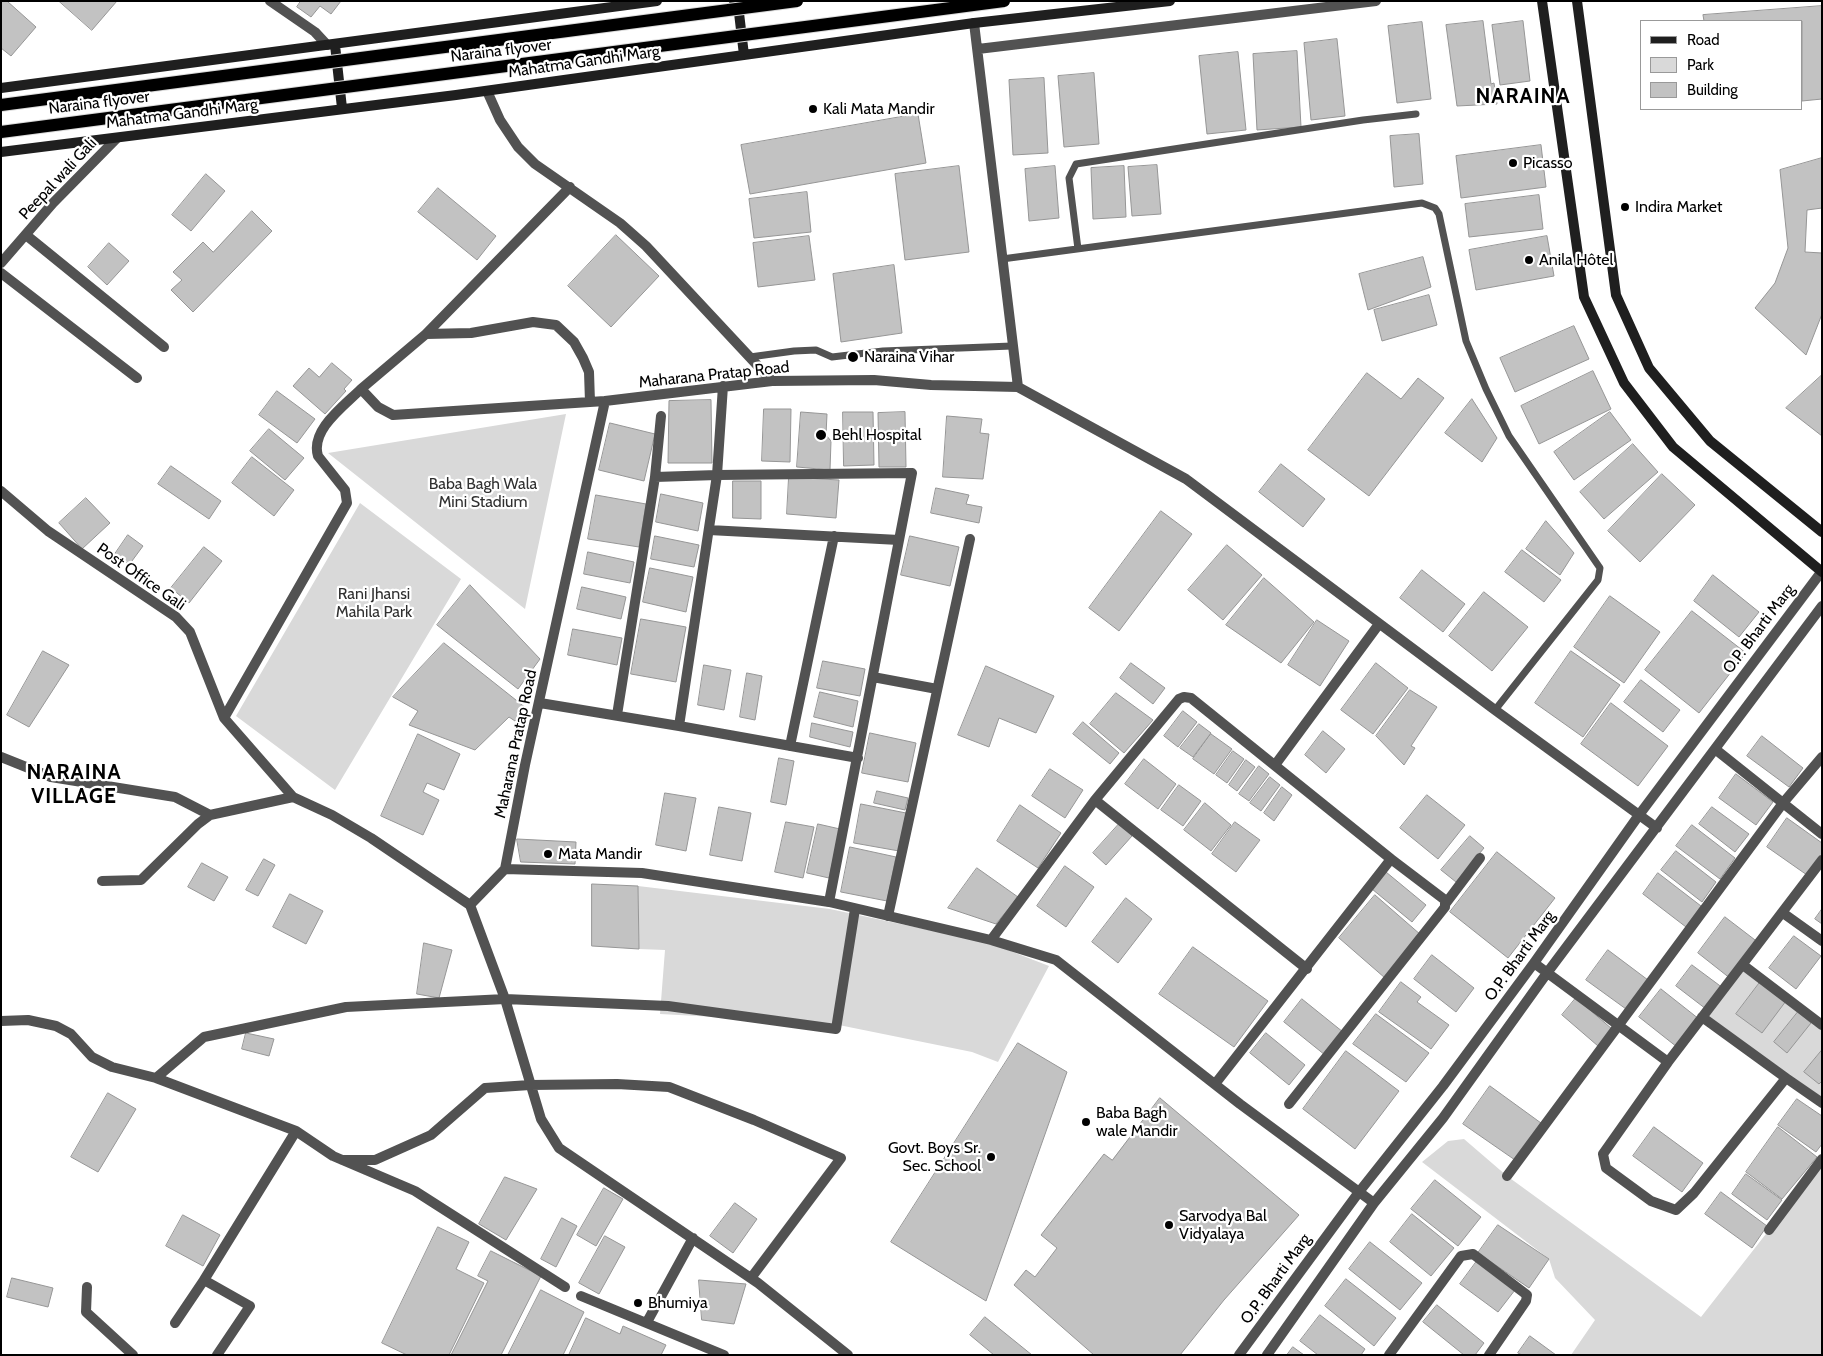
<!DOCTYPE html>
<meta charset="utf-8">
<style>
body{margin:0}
#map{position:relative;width:1823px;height:1356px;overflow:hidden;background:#fff;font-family:Cabin,sans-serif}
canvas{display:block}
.frame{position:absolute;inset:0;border:2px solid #000;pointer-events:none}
.legend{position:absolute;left:1640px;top:20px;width:162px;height:90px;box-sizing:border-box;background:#fff;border:1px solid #999;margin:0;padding:6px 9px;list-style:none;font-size:15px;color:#000}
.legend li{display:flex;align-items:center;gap:10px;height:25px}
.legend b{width:25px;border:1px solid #999}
</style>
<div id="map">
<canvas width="1823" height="1356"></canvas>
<div class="frame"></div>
<ul class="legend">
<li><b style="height:6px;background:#1f1f1f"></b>Road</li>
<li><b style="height:14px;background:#d9d9d9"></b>Park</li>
<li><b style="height:14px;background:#c2c2c2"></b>Building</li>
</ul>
</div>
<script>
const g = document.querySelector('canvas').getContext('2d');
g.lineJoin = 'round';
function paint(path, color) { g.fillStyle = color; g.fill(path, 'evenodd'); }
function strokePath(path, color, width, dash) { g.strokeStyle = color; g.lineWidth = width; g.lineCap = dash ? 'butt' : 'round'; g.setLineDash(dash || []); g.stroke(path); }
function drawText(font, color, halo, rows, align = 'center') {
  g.font = font + ' Cabin,sans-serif'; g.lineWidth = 4.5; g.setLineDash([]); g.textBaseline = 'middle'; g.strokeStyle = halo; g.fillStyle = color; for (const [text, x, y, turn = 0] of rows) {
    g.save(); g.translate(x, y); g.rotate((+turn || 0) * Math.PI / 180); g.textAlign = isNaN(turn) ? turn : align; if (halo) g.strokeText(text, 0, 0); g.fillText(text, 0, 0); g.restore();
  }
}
paint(new Path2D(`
 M566,414L525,609L328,453Z
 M360,503L461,579L335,790L236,716Z
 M638,886L830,909L990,943L1049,966L998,1062L972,1052L829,1023L660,1014L665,950L639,949Z
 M1743,965L1822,1025V1108L1786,1078L1702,1017Z
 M1464,1139L1507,1176L1701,1317L1769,1230L1822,1154V1355H1571L1595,1320L1555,1278L1549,1259L1422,1162L1448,1141Z`), '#d9d9d9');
const building = new Path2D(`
 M1,1H7L36,27L11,56L1,48Z
 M59,1H117L92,30Z
 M301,1H341L331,14L320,6L311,17L297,7Z
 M1822,6V99L1802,101V21H1704L1703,15Z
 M1483,21L1491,84L1494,83L1497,104L1457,106L1446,25Z
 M1523,21L1530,81L1500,85L1492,25Z
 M1422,22L1431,99L1397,103L1388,26Z
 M1337,39L1345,116L1311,120L1304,43Z
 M1297,51L1301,127L1257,130L1253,54Z
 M1238,52L1246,130L1207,134L1199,56Z
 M1094,73L1099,144L1064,147L1058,76Z
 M1044,78L1048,153L1013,155L1009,80Z
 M918,114L926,163L750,194L741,145Z
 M1419,134L1423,184L1394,187L1390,136Z
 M1541,145L1546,187L1461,198L1456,156Z
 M1822,158V208L1807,210L1805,252L1822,253V314L1806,355L1755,308L1775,283L1788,248L1780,170Z
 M1157,165L1161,214L1132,216L1128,167Z
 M959,166L969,252L905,260L895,174Z
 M1055,166L1059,218L1029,221L1025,169Z
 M1124,166L1126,217L1093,219L1091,168Z
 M206,174L225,191L191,231L172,215Z
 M438,188L496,236L477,260L418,212Z
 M807,192L811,232L754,238L749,199Z
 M1539,195L1543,229L1469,237L1465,204Z
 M252,211L272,231L193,312L171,290L182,280L173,272L203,242L213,252Z
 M616,235L659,276L611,327L568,286Z
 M809,236L815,280L758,287L753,243Z
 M1547,236L1554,276L1476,290L1469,250Z
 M109,243L129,261L107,285L88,267Z
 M1423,257L1431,287L1368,310L1359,274Z
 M894,265L902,333L841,342L833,274Z
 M1429,295L1437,325L1382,341L1374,310Z
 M1574,326L1589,359L1515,392L1500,358Z
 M332,363L352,380L344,389L346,391L325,414L293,386L309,368L319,377Z
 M1593,371L1611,409L1539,444L1521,406Z
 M1367,373L1401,399L1418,378L1444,398L1369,496L1308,450Z
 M1822,375V436L1786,408Z
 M277,391L315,419L297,443L259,415Z
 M1472,399L1497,438L1482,462L1445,433Z
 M711,400L712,463H668L669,401Z
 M764,409H791L790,462L762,461Z
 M801,412L827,414L826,435L831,441L830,470L797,467Z
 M843,412H873L874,465L844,466Z
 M905,412L906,467H879L878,413Z
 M1610,412L1631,440L1574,480L1554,452Z
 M947,416L982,419L980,433L989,434L983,479L943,477Z
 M610,423L655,434L644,481L599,470Z
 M269,429L304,458L285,480L250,451Z
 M1633,444L1658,472L1604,519L1580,492Z
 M252,457L294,490L274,516L232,483Z
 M1281,464L1325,499L1303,527L1259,492Z
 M171,466L221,501L209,519L158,484Z
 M1662,474L1695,505L1640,562L1608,531Z
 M789,477L839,480L836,518L787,514Z
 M733,481H761V519L733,518Z
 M936,488L969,495L966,504L982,507L979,523L931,513Z
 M661,494L703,503L698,531L656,522Z
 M596,495L646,504L639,547L588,539Z
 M86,498L110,523L82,549L59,523Z
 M1161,511L1192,534L1119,631L1089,608Z
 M1546,521L1574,553L1560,575L1526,549Z
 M128,535L143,546L129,565L115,554Z
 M655,536L699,545L694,567L651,559Z
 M910,536L959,547L950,586L901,575Z
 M1227,545L1262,575L1223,620L1188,590Z
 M204,547L222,561L189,603L171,588Z
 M1522,550L1561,580L1544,602L1505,572Z
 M588,552L634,562L630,583L584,574Z
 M650,568L693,577L686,612L643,602Z
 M1422,570L1465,604L1443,632L1400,598Z
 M1713,575L1759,612L1739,637L1694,601Z
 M1264,578L1314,622L1281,663L1226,625Z
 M470,585L540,659L518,689L437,625Z
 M582,587L626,597L621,619L577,609Z
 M1484,592L1528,627L1492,671L1449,636Z
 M1610,596L1660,632L1624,683L1574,647Z
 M1692,611L1746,653L1699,713L1645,670Z
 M641,619L686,627L676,682L631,674Z
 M1317,620L1349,641L1320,686L1288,665Z
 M573,629L622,638L617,665L568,655Z
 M444,643L526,708L515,721L509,717L475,750L409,725L418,711L393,697Z
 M43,651L69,665L29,727L7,715Z
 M1571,651L1620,685L1583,737L1535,703Z
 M823,661L865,669L860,696L817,688Z
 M1131,663L1165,688L1153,704L1120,678Z
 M1376,663L1408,688L1373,734L1341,710Z
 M704,665L731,670L724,710L698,705Z
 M986,666L1054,696L1036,733L999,718L989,747L958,735Z
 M747,673L762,676L755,720L740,717Z
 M1641,680L1680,710L1663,732L1624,702Z
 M1410,690L1437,707L1411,746L1415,748L1404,765L1376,736Z
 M820,692L858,701L853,727L814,717Z
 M1116,693L1153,720L1124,753L1090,724Z
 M1611,703L1668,746L1638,786L1581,744Z
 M1183,711L1197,722L1178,747L1164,736Z
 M1083,722L1119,753L1110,764L1073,734Z
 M812,723L853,732L850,747L810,737Z
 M1199,724L1211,733L1193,757L1180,748Z
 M1323,731L1345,749L1326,773L1305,755Z
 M870,733L916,743L908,782L862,773Z
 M418,734L460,754L444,790L427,783L423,792L439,800L423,835L381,816Z
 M1211,734L1232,749L1214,774L1193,759Z
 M1762,736L1803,768L1789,787L1747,756Z
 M1233,751L1244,759L1227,783L1216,775Z
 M779,758L794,761L786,805L771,802Z
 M1144,759L1176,784L1158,809L1125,784Z
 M1246,760L1255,767L1237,791L1229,785Z
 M1259,766L1269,774L1249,801L1239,794Z
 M1050,769L1083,790L1065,818L1032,796Z
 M1736,774L1773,802L1756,825L1719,798Z
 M1270,777L1280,785L1261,811L1250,803Z
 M1179,785L1201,801L1183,826L1161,810Z
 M1282,787L1292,795L1274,821L1264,813Z
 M877,791L908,798L905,810L874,803Z
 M665,793L696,798L686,851L656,845Z
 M1427,795L1465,825L1438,859L1400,828Z
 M1205,803L1231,825L1211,851L1184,830Z
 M861,804L906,813L899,851L854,843Z
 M1020,805L1061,833L1038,868L997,841Z
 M719,807L751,813L742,861L710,855Z
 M1712,807L1749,834L1735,852L1699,824Z
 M1787,818L1822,843V855L1807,875L1767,847Z
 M786,822L814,827L803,878L775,872Z
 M1235,822L1260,840L1236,872L1212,854Z
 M818,824L840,829L829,878L807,873Z
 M1119,824L1132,836L1106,865L1093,853Z
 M1692,825L1735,858L1720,879L1676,846Z
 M1470,836L1484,848L1456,882L1441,870Z
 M517,839L576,842L575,864L521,862Z
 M850,847L896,857L887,901L841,892Z
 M1676,851L1716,882L1702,902L1661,870Z
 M1497,852L1555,898L1508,958L1450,912Z
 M264,859L275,865L258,896L246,890Z
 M202,863L228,877L214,901L188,887Z
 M1065,866L1094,887L1066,927L1037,906Z
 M977,868L1018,897L996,924L948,908Z
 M1386,872L1426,905L1412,922L1372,889Z
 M1658,873L1701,906L1686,927L1643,894Z
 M592,884L638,886L639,949L592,946Z
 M290,894L323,911L306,944L273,927Z
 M1375,895L1421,935L1385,978L1339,938Z
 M1126,898L1152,919L1118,963L1092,942Z
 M1822,909V924L1815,919Z
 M1725,917L1759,943L1731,979L1698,953Z
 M1794,936L1821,956L1796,989L1769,968Z
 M424,943L452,950L439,998L417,994Z
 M1193,947L1268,1001L1234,1047L1159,994Z
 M1608,950L1648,980L1626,1009L1586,980Z
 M1432,955L1474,988L1456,1012L1414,979Z
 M1692,965L1723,988L1706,1009L1676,986Z
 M1761,981L1786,1001L1762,1033L1736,1014Z
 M1401,982L1421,997L1417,1002L1449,1025L1431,1049L1379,1012Z
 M1661,989L1699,1019L1677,1047L1639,1017Z
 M1576,998L1612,1029L1598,1046L1562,1015Z
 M1302,999L1343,1032L1325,1055L1284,1022Z
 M1798,1012L1811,1023L1787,1053L1774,1042Z
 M1376,1014L1429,1053L1406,1082L1353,1044Z
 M246,1033L274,1039L269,1056L242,1049Z
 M1266,1033L1305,1065L1289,1085L1250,1053Z
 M1018,1043L1067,1072L986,1301L891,1242Z
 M1822,1050V1081L1819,1084L1804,1072Z
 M1346,1051L1399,1091L1355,1149L1303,1109Z
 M1490,1086L1541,1123L1515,1160L1463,1124Z
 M108,1093L136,1109L98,1172L71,1157Z
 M1160,1098L1299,1215L1224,1300L1180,1355H1094L1014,1285L1026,1270L1035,1277L1057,1248L1041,1235L1104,1154L1112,1160Z
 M1797,1099L1822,1116V1144L1816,1152L1778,1125Z
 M1654,1127L1703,1163L1682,1192L1633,1156Z
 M1778,1127L1817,1157L1782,1199L1746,1172Z
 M1746,1174L1782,1200L1767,1220L1732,1194Z
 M505,1177L537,1189L506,1240L479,1224Z
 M1435,1180L1481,1217L1458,1246L1411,1209Z
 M604,1188L623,1199L596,1246L577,1235Z
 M1721,1192L1767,1226L1752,1248L1705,1214Z
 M735,1203L757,1219L733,1253L710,1236Z
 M1412,1214L1454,1248L1431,1276L1390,1242Z
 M183,1215L220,1235L203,1266L166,1246Z
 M562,1218L577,1226L556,1267L541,1259Z
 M1498,1225L1549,1259L1529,1288L1478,1253Z
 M438,1227L469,1242L456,1269L484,1283L449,1355H407L382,1343Z
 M605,1236L625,1247L599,1294L579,1283Z
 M1370,1242L1422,1283L1400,1310L1349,1269Z
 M491,1251L541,1276L501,1355H451L488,1281L478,1276Z
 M1477,1261L1515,1290L1498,1312L1460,1284Z
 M12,1278L53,1288L48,1307L7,1297Z
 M1346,1279L1396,1318L1374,1346L1325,1306Z
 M699,1280L746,1284L734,1324L702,1320Z
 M541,1290L584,1312L563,1355H508Z
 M1437,1305L1484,1343L1475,1355H1464L1423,1322Z
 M1320,1315L1365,1349L1361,1355H1318L1300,1341Z
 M985,1317L1032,1355H994L970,1335Z
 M586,1318L620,1334L623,1326L666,1345L661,1355H569Z
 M1530,1336L1556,1355H1522L1518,1353Z
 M1293,1347L1304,1355H1287Z`);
paint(building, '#c2c2c2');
strokePath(building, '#969696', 1);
strokePath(new Path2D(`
 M1078,249L1069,178L1076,164L1363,120L1416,114
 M1002,259L1422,203L1435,208L1439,214L1466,341L1486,389L1509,436L1600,568L1598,580L1495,710
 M750,357L794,351L816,350L832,357L883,351L1012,346`), '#525252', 7);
strokePath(new Path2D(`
 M270,1L315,32L327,45
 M978,49L1376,1
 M487,91L500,120L518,147L535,164L620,223L646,246L772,381
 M570,187L426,334L361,389L378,407L393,415L605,401
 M26,235L164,347
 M1,263L53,203L117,138
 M1,273L137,378
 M426,334L471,333L533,322L556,325L574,342L583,358L589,372L590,402
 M1018,387L1186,479L1495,710L1657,828
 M655,477L717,475L723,386
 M1,491L48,531L176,617L190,632L224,718L293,797L332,815L371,838L470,905L505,999L541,1119L559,1148L758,1283L848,1355
 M709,530L899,540
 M873,677L937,689
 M540,703L679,726
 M617,715L655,477L661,416
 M224,718L347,503L345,490L318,456C310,430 344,406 361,389
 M790,746L834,536
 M1715,749L1822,834
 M1,757L51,777L175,797L210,815
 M1275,765L1379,624
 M505,869L642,873L829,902L991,940L1056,960L1240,1104L1374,1203
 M102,881L141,880L198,824L210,815L293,797
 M829,902L912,473L717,475L679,726L858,758
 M1446,903L1480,858
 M470,905L505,869L525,765L605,401L772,381L874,380L931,385L1018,387L974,23
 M1783,913L1822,941
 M888,916L970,539
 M991,940L1095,800
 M1534,963L1668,1062L1603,1154L1606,1168L1651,1201L1676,1210L1694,1193L1786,1078L1822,1103
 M1743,965L1822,1025
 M1702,1017L1786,1078
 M1,1021L28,1020L56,1026L71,1034L92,1057L112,1067L156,1078L296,1131L333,1156L415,1191L565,1287
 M1668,1062L1822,860
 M156,1078L204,1037L346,1007L505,999L668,1006L836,1029L855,909
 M1215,1084L1391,859L1191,698L1184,697L1179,699L1095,800L1307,969
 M1289,1104L1445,907V900L1391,859
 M342,1160H375L431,1135L485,1088L530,1085L617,1084L669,1087L754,1120L841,1158L751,1278
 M1507,1176L1783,803L1822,757
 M1769,1230L1822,1159
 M87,1287L86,1312L133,1355
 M581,1296L724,1355
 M647,1322L693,1238
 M175,1323L204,1280
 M217,1355L250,1306L204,1280L296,1131
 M1239,1355L1359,1192L1443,1086L1534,963L1639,815L1822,571
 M1267,1355L1374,1203L1443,1118L1547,973L1822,606
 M1389,1355L1461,1256L1473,1254L1527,1295L1526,1301L1489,1355`), '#525252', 10);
strokePath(new Path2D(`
 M734,1L739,13L744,55
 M1542,1L1584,297L1624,383L1673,447L1822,572
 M1577,1L1616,295L1649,368L1710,441L1822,532
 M335,45L342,108
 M1,88L657,1
 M1,152L456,95L974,23L1170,1`), '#1f1f1f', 10);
const primaryBridge = new Path2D(`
 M1,105L797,1
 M1,132L1004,1`);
strokePath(primaryBridge, '#dbdbdb', 14, []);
strokePath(primaryBridge, '#000', 12);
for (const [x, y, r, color] of [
 [813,109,5,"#000"],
 [1513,163,5,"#000"],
 [1625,207,5,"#000"],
 [1529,260,5,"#000"],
 [853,357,6,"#000"],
 [821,435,6,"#000"],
 [548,854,5,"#000"],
 [1086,1122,5,"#000"],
 [991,1157,5,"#000"],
 [1169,1225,5,"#000"],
 [638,1303,5,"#000"]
]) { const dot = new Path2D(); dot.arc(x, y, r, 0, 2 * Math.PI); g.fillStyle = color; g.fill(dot); strokePath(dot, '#fff', 2); }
drawText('16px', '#000', '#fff', [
 ["Naraina flyover",501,51,-7],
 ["Mahatma Gandhi Marg",584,62,-8],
 ["Naraina flyover",99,103,-7],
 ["Mahatma Gandhi Marg",182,114,-7],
 ["Peepal wali Gali",58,179,-47],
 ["Maharana Pratap Road",714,375,-6],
 ["Post Office Gali",141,577,35],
 ["O.P. Bharti Marg",1759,629,-53],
 ["Maharana Pratap Road",516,744,-78],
 ["O.P. Bharti Marg",1520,956,-54],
 ["O.P. Bharti Marg",1276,1279,-54]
]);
drawText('16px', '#000', '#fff', [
 ["Kali Mata Mandir",823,109],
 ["Picasso",1523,163],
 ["Indira Market",1635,207],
 ["Anila Hôtel",1539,260],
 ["Naraina Vihar",864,357],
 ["Behl Hospital",832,435],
 ["Mata Mandir",558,854],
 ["Baba Bagh",1096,1113],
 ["wale Mandir",1096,1131],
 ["Govt. Boys Sr.",981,1148,"right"],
 ["Sec. School",981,1166,"right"],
 ["Sarvodya Bal",1179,1216],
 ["Vidyalaya",1179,1234],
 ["Bhumiya",648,1303]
], 'left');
drawText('16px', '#303030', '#fff', [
 ["Baba Bagh Wala",483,484],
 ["Mini Stadium",483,502],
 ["Rani Jhansi",374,594],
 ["Mahila Park",374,612]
]);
g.letterSpacing = '1px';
drawText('bold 21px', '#000', '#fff', [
 ["NARAINA",1523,97],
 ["NARAINA",74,773],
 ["VILLAGE",74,797]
]);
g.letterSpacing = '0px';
</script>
